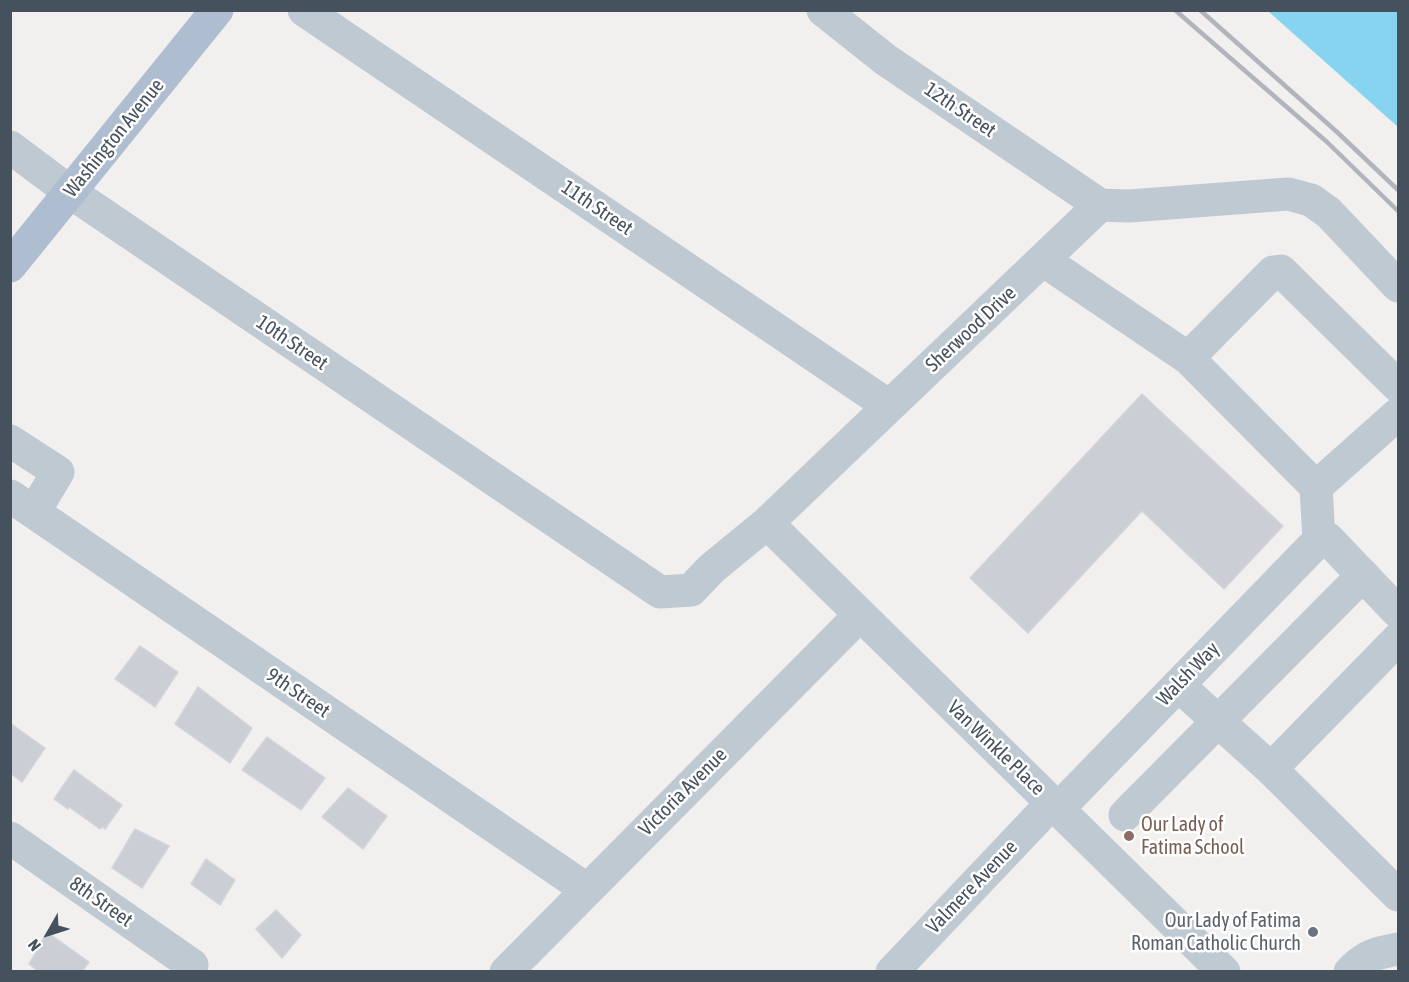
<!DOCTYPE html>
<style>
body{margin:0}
#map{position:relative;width:1409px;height:982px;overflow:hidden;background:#f2efef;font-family:"Asap Condensed",sans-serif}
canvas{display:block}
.frame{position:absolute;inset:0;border:12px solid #46515e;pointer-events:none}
.north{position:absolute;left:18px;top:904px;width:60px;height:60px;-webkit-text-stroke:4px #fff;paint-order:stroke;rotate:231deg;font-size:16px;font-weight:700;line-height:24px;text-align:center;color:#46515e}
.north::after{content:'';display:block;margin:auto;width:21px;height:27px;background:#46515e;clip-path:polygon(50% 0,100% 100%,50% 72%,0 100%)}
</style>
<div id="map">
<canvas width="1409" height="982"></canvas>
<div class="frame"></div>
<div class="north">N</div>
</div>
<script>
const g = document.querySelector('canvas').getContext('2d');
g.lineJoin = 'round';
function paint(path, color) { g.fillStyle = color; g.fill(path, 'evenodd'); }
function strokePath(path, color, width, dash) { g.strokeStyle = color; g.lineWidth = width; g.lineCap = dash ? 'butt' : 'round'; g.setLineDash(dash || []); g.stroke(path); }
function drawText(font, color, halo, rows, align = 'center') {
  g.font = font + ' "Asap Condensed",sans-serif'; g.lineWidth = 5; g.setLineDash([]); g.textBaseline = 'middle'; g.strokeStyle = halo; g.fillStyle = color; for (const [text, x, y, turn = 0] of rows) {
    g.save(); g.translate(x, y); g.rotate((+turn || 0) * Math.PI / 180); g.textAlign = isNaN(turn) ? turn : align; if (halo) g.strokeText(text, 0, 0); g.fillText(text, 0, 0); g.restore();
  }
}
paint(new Path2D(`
 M1268,11H1398V127Z`), '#87d4f0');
const building = new Path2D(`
 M1142,394L1283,526L1224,589L1142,511L1028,633L970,578Z
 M140,646L178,672L155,707L115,679Z
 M198,687L252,728L230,763L175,724Z
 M10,723L45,748L22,782L10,773Z
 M267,737L325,778L301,810L242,770Z
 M74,770L122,805L105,829L102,827L100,829L69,807L68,809L54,799Z
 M348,788L387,816L363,849L322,817Z
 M135,829L169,846L142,888L112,868Z
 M206,859L235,880L220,905L191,884Z
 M276,910L301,935L282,958L256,929Z
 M47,932L89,962L82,972H39L29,964Z`);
paint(building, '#cbced4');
strokePath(building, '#d3d5db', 1.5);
strokePath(new Path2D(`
 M304,10L889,406
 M823,10L886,60L1100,205
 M10,147L70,192L660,592L691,590L711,569L767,523L1100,205L1129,206L1288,194L1311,200L1329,213L1398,286
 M1043,260L1188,358L1316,487L1319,540
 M1188,358L1273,272L1281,271L1398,386
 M10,441L58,472L34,512
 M1316,487L1398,414
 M10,496L586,889
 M767,523L1224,972
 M1319,540L1328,539L1398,612
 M1398,639L1271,769L1398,895
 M1178,685L1271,769
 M1058,809L1319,540
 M1125,815L1363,575
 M10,838L192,965
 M506,972L860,615
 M892,972L1052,803
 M1350,972C1365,955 1377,953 1398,949`), '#bfc9d2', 33);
strokePath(new Path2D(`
 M10,266L217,10`), '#aebdcf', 33);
strokePath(new Path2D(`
 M1175,10L1327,142L1398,211
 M1200,10L1337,132L1398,190`), '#b1b4ba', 4.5);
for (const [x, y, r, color] of [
 [1129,836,6,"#8d6e63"],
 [1313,932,6,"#6b7280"]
]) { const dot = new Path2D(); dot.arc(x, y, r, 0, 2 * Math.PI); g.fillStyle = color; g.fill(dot); strokePath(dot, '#fff', 2); }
drawText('20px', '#46515e', '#fff', [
 ["12th Street",960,110,34],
 ["Washington Avenue",114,138,-51],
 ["11th Street",597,208,34],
 ["Sherwood Drive",971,329,-43],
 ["10th Street",292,343,34],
 ["Walsh Way",1188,674,-46],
 ["9th Street",298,693,34],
 ["Van Winkle Place",996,748,44],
 ["Victoria Avenue",683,792,-45],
 ["Valmere Avenue",972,887,-46],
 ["8th Street",101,902,35]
]);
drawText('20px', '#785e54', '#fff', [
 ["Our Lady of",1141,825],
 ["Fatima School",1141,848]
], 'left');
drawText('20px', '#5b616d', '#fff', [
 ["Our Lady of Fatima",1301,921],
 ["Roman Catholic Church",1301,944]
], 'right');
</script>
